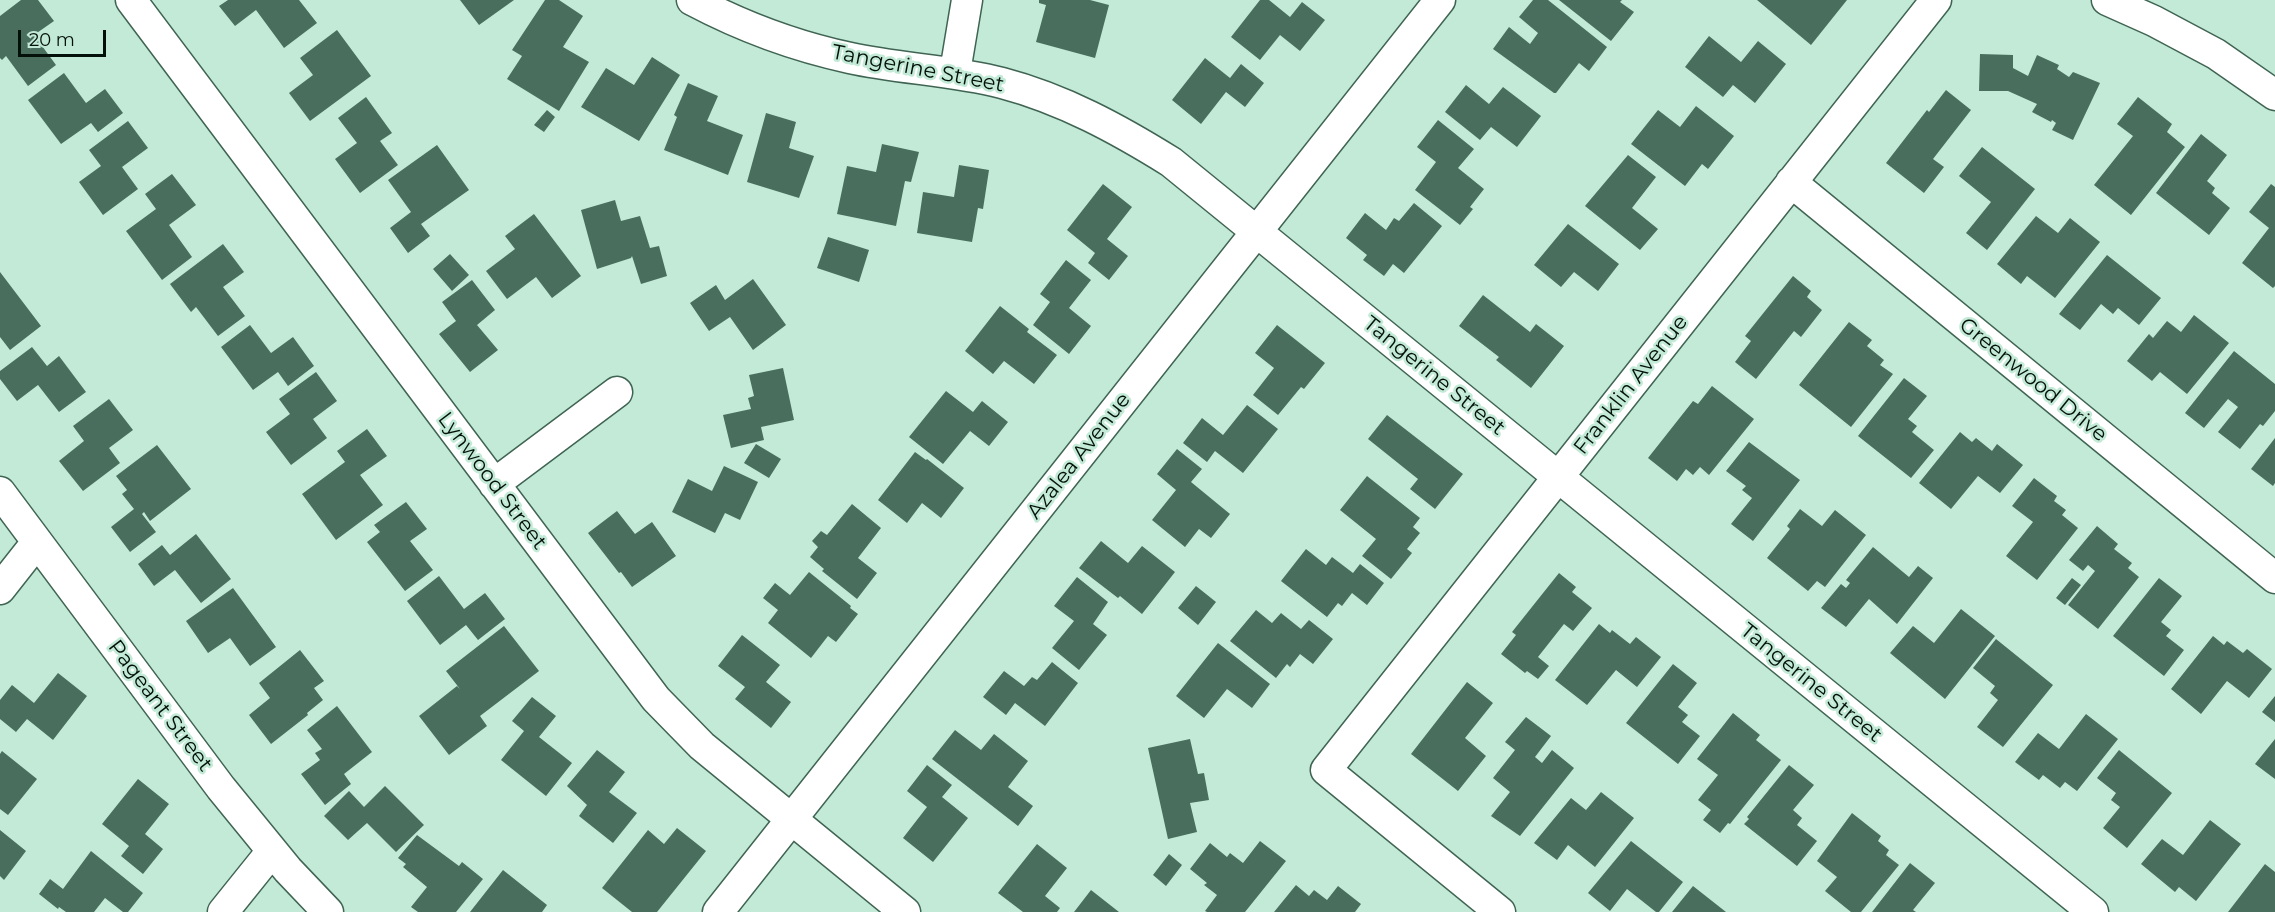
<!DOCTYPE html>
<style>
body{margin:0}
#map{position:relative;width:2275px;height:912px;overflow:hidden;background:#c2ead6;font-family:Montserrat,sans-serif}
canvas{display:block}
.scale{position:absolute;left:18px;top:30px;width:88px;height:27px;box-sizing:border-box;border:3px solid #04110a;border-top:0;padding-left:8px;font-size:18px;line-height:21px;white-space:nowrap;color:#04110a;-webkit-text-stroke:4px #c2ead6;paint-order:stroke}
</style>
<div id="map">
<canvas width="2275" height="912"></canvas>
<div class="scale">20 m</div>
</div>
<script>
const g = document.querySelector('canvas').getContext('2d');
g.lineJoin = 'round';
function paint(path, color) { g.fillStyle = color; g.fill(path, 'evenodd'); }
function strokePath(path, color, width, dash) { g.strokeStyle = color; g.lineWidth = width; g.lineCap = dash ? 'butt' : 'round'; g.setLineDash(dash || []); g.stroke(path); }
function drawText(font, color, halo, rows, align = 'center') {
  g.font = font + ' Montserrat,sans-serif'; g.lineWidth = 5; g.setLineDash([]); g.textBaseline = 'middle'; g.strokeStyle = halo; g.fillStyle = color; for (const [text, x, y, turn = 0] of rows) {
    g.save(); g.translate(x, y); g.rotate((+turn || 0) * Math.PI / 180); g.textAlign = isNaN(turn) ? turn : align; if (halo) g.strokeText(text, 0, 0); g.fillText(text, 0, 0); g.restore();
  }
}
paint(new Path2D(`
 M21,0H38L54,21L34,35L56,65L28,86L6,56L2,60L0,58V16Z
 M228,0H299L317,23L284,48L256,10L235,26L219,6Z
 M460,0H514L479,25Z
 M545,0H559L583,16L563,47L589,62L559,111L507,79L522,56L512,50Z
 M1039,0H1090L1109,5L1095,58L1036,42L1046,5L1039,3Z
 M1260,0H1269L1290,17L1302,2L1325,20L1300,51L1280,35L1260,60L1231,37Z
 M1533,0H1548L1607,47L1589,71L1579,63L1556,93H1554L1493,49L1509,27L1530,44L1538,33L1519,17Z
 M1559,0H1622L1620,2L1634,12L1611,41Z
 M1757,0H1847L1811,45Z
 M337,30L371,76L310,121L289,93L313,75L300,58Z
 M1709,36L1741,62L1758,41L1786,64L1755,103L1733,85L1723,97L1685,67Z
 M1980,54L2013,55V68L2028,76L2037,55L2059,65L2057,69L2069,77L2073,72L2100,83L2073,140L2052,130L2056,123L2052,120L2051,122L2032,112L2037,104L2008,91H1979Z
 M652,57L680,75L639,141L581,107L606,68L634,85Z
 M1205,58L1230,78L1241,64L1264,83L1245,107L1226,92L1201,124L1172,100Z
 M64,73L86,103L105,89L123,113L98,132L91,123L61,144L28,100Z
 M688,83L718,96L707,121L743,135L728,175L664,150L677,117L674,115Z
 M1466,85L1489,104L1503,87L1541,116L1517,147L1491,127L1480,140L1445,112Z
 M1946,90L1971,110L1933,159L1944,167L1924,193L1886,163L1927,110L1929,112Z
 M366,97L392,133L380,141L398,165L360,193L335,159L357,143L338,118Z
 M2138,97L2172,124L2167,132L2185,147L2131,215L2094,185L2133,136L2117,124Z
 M1696,106L1734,136L1708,169L1702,164L1685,186L1631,144L1658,110L1680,127Z
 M547,110L555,117L544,132L534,125Z
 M766,113L796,122L789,148L814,156L799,198L747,182Z
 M1438,120L1474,149L1458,168L1484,189L1470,207L1473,209L1460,225L1415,190L1436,162L1417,147Z
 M128,121L148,148L122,167L138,189L103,215L79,182L101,166L89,150Z
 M2201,134L2227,155L2207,181L2215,188L2212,193L2230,208L2209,235L2156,193Z
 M882,144L919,152L911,182L905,181L896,226L837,214L847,166L876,172Z
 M437,145L469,190L421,224L430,236L408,253L390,228L411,212L388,180Z
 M1982,147L2035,189L1987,250L1966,233L1991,202L1959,176Z
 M1628,155L1656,177L1632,208L1658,229L1640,250L1585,206Z
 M959,165L989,170L983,209L978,208L972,242L917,233L923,192L954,197Z
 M172,174L196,205L169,225L192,257L162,280L126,231L156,209L145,194Z
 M1103,184L1132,207L1107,239L1128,256L1109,280L1088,263L1095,253L1067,230Z
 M2271,184L2275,187V286L2273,288L2242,263L2269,228L2249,212Z
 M615,200L621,221L640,216L650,248L659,246L667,276L641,284L632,256L631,258L597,269L581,210Z
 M1414,203L1442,226L1404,273L1393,264L1384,276L1363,260L1367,255L1346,238L1365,213L1386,230L1394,218L1399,221Z
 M534,214L581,276L552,298L536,277L507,299L486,271L515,249L505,236Z
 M2036,216L2058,233L2070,218L2100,242L2055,298L2027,276L2021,284L1997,264Z
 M1568,224L1619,264L1598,291L1574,272L1561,287L1534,265Z
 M828,237L869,250L859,282L817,268Z
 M223,244L244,272L223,287L245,316L218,336L196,307L191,312L170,284Z
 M450,254L469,275L452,291L433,269Z
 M2107,255L2161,298L2139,325L2118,308L2113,314L2101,304L2080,330L2059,314Z
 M1066,260L1091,280L1069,308L1091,326L1069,354L1033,325L1050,302L1040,294Z
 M0,272L41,326L10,350L0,337Z
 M1793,276L1811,291L1807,297L1822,310L1801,337L1794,331L1756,379L1735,362L1751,341L1745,336Z
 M753,279L786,325L753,350L730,317L709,331L690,303L716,285L725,300Z
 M472,280L495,310L477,325L498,350L470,372L439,334L456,321L442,302Z
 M1483,295L1530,332L1536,324L1564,346L1531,388L1496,360L1499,357L1459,326Z
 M1000,306L1029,329L1027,332L1057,355L1034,384L1004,361L993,374L965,351Z
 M2194,315L2229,343L2187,394L2160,372L2152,381L2127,361L2149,334L2153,338L2167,321L2181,332Z
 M1849,322L1872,340L1867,346L1884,360L1880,365L1893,374L1851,427L1799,385Z
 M250,325L271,353L293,337L314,366L288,386L278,372L253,390L221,347Z
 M1277,325L1325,363L1304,389L1301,387L1278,415L1253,395L1274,368L1255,353Z
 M32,347L47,366L59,356L86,392L59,412L38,385L17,401L0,379V371Z
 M2234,351L2275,384V411L2263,426L2260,424L2240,449L2218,432L2238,407L2228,399L2204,428L2185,413Z
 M783,368L794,420L761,427L764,440L731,448L723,415L751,409L748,398L754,396L749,375Z
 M316,372L337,401L313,419L327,438L291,465L266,432L290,414L279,399Z
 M1904,378L1927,396L1908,419L1917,426L1912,432L1934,450L1911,478L1858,436Z
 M1712,386L1754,419L1709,475L1700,467L1693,475L1686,469L1677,481L1648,458L1693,401L1698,404Z
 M946,391L973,412L982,401L1008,422L989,446L970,431L943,464L909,437Z
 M109,399L133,430L109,448L120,463L83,491L59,461L84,441L73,426Z
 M1247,405L1278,429L1243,473L1215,451L1207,462L1183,443L1202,418L1223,435Z
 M1387,415L1463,474L1435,509L1410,489L1418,479L1368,439Z
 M367,429L387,456L360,475L383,505L336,540L302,494L345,462L337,451Z
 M1960,432L1972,442L1976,438L1992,451L1997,444L2023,465L2000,493L1978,476L1951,509L1919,483Z
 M2275,438V483L2273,486L2251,469Z
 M1749,442L1800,480L1753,541L1731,524L1752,498L1742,490L1746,486L1726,471Z
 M756,444L781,459L769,478L744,463Z
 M157,445L191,489L150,521L144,512L142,514L156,532L130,552L111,527L134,509L122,494L127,490L116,476Z
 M1177,449L1202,469L1191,482L1230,514L1211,538L1199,529L1185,547L1152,520L1176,490L1157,474Z
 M915,452L926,460L927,459L964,488L941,518L922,503L907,523L878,500Z
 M724,466L758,482L740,520L725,513L715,533L672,512L688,479L712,491Z
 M1367,476L1420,518L1413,527L1420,533L1407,549L1412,553L1391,579L1362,556L1376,539L1340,510Z
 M2034,478L2057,496L2054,501L2066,510L2062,515L2078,528L2037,580L2006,556L2033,522L2012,506Z
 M406,502L427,529L410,541L433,570L405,591L367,542L380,532L374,525Z
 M852,504L881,528L858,558L877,573L857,599L822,571L824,569L810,557L818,547L812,541L821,531L827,535Z
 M1800,509L1822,526L1835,510L1866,535L1825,587L1817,581L1808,591L1767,558L1790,529L1787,526Z
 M617,511L635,534L652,522L676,556L632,587L621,572L619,573L588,533Z
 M2097,526L2118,544L2114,549L2132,563L2128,568L2139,577L2098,629L2068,605L2095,571L2088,565L2083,571L2069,560Z
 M196,534L231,579L201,603L175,570L154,586L138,564L162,545L170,555Z
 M1101,541L1128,563L1142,546L1175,572L1142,614L1120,596L1118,598L1079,568Z
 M1873,547L1909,577L1918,566L1933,578L1897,624L1869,599L1846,627L1821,608L1841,584L1846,588L1850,583L1846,580Z
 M1306,549L1326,565L1332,557L1353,573L1360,564L1384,583L1367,605L1352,593L1342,606L1338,603L1327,617L1281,581Z
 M809,572L851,606L850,608L858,614L836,642L828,636L811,658L768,623L778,610L763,598L775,583L790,595Z
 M1559,573L1576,587L1572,592L1592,608L1573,631L1564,624L1538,657L1549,666L1538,679L1527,671L1525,673L1501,654L1516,635L1512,632Z
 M439,576L464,609L485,593L505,619L478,640L466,625L440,645L407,601Z
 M1077,577L1108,602L1093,624L1107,635L1079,670L1052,648L1074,621L1054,606Z
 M2072,578L2081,585L2065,605L2056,598Z
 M2159,578L2182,596L2161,622L2171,630L2166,636L2184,650L2164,676L2113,636Z
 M1196,586L1216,602L1198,625L1178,608Z
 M233,588L276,647L250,666L230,638L208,653L186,621Z
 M1961,609L1995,636L1945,699L1890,653L1913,626L1934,643Z
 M1256,610L1272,623L1281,613L1301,629L1309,620L1333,639L1313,664L1300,654L1290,667L1287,664L1276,678L1230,641Z
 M1599,624L1610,633L1612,630L1630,644L1636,637L1661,657L1637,687L1616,670L1587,705L1555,680Z
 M504,626L539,671L480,716L487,726L449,755L419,716L457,686L460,689L446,671Z
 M742,635L780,665L766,682L791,702L771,728L735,699L745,687L718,666Z
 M2213,636L2224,645L2227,641L2243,653L2247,649L2272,669L2249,698L2227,681L2201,714L2171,689Z
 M1996,639L2053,685L2003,747L1977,727L1998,700L1990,693L1995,686L1973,668Z
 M1218,643L1270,684L1252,708L1227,689L1204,718L1176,696Z
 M300,650L324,681L314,688L323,700L307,713L308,715L271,744L249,715L270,698L259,683Z
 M1052,662L1078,683L1045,726L1015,703L1006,715L983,697L1004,671L1024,686L1032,677L1037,680Z
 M1673,664L1697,683L1678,707L1688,715L1682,722L1700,736L1678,764L1626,723Z
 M58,673L87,696L53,740L27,719L16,732L0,719V700L12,685L34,703Z
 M1467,682L1493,703L1465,738L1486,756L1458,791L1411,754Z
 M2275,696V722L2262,712Z
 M532,697L556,716L539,737L572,763L546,796L501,760L524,731L512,721Z
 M337,706L372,752L344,774L351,784L325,805L301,774L320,760L315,753L322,749L307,730Z
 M1733,713L1760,735L1756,740L1781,760L1730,824L1728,823L1720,833L1703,820L1711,810L1698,800L1718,775L1697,759Z
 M2086,714L2118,739L2077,791L2065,782L2060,788L2043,775L2039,780L2015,762L2038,733L2059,749Z
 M1526,717L1551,736L1535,757L1542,763L1552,750L1574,768L1520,836L1491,816L1510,792L1493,778L1515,750L1505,742Z
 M955,730L981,750L994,734L1028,761L1008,787L1033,806L1018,826L932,759Z
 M1190,739L1198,774L1204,773L1209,800L1190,803L1197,832L1168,839L1148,748Z
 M2275,739V779L2255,764Z
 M597,750L625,772L609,792L637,813L613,843L579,816L587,805L567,786Z
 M2119,750L2172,793L2127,848L2103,828L2120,807L2111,800L2116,793L2097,778Z
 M2,751L37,779L8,815L0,809V754Z
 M927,765L952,785L942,797L968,818L933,862L903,838L927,807L907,791Z
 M1789,765L1814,785L1793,810L1802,818L1797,825L1817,841L1797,866L1744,824L1749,819L1747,817Z
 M138,779L169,804L145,834L163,849L143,874L121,856L129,846L102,824Z
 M385,786L424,825L396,852L367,823L348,840L324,816L349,791L364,807Z
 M1601,792L1634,818L1595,867L1568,845L1557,860L1534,843L1571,798L1586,810Z
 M1852,813L1881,836L1878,841L1889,850L1886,855L1899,865L1861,912H1851L1825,891L1837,877L1817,861Z
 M2210,820L2241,844L2196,901L2179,887L2175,892L2141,864L2162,839L2183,855Z
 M677,828L706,851L657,912H632L602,888L648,830L664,844Z
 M0,830L26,851L4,880L0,876Z
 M417,835L459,866L462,862L483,879L456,912H418L411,907L427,887L403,867L406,864L398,858Z
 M1260,841L1286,861L1245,912H1207L1205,911L1217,895L1204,885L1207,883L1190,869L1210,843L1227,857L1230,853L1243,863Z
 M1631,841L1683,882L1659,912H1656L1627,889L1610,911L1588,893Z
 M1037,844L1067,868L1045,896L1060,908L1057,912H1023L998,893Z
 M91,851L143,893L128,912H123L105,898L94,912H66L59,907L58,909L39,894L50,879L63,889Z
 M1169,854L1182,865L1166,886L1153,875Z
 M1910,863L1935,883L1913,910L1916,912H1872Z
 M2265,864L2275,872V912H2228Z
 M503,870L547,905L542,912H470Z
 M1296,885L1309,896L1314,890L1327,900L1338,886L1361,904L1355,912H1274Z
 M1693,886L1726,912H1672Z
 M1091,890L1119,912H1074Z`), '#496e5d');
const minor = new Path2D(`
 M131,0L656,699L702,746L905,912
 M692,0C743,27 794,46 850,58C900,69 952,70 1002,83C1063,99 1118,129 1171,162L2093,912
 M2107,0L2154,21L2216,54L2275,95
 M955,72L967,0
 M1791,182L2275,578
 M494,484L617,392
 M0,492L221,788L288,870L328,912
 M0,589L37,542
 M223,912L272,851
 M718,912L1440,0
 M1500,912L1326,770L1936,0`);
strokePath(minor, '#406453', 33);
strokePath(minor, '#fff', 30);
drawText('21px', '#04110a', '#c2ead6', [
 ["Tangerine Street",918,69,11],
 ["Tangerine Street",1434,376,39],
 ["Greenwood Drive",2033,380,39],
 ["Franklin Avenue",1631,385,-52],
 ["Azalea Avenue",1079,456,-52],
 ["Lynwood Street",492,481,53],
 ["Tangerine Street",1811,683,39],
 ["Pageant Street",160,706,53]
]);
</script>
